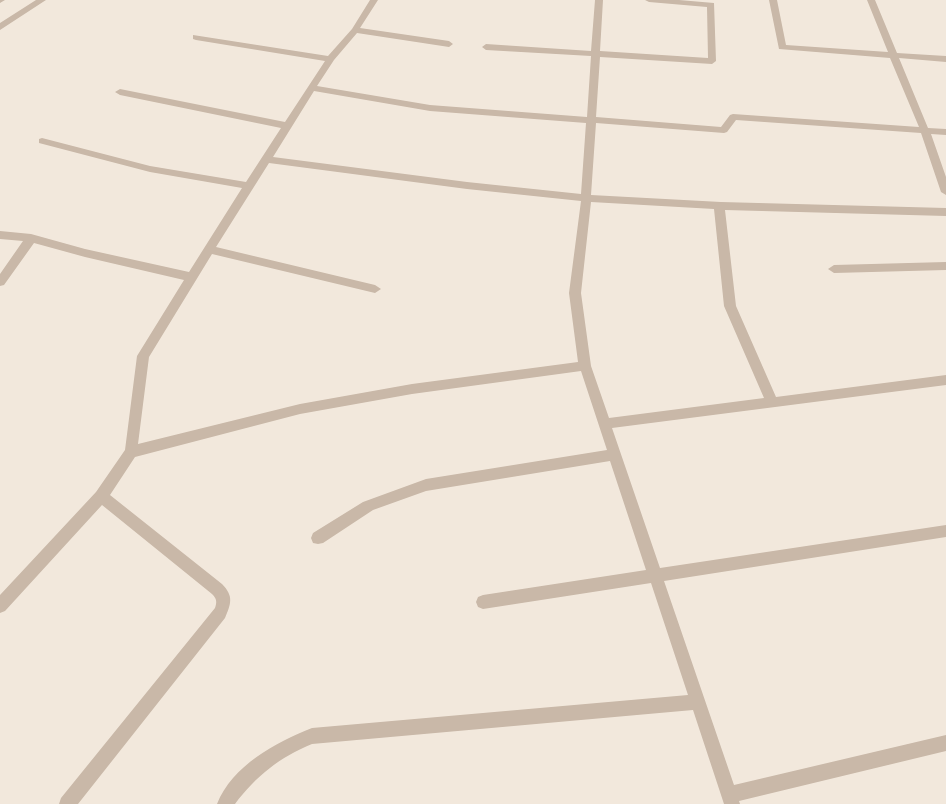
<!DOCTYPE html>
<style>
body{margin:0}
canvas{display:block;background:#f2e8dc}
</style>
<canvas width="946" height="804"></canvas>
<script>
const g = document.querySelector('canvas').getContext('2d');
g.lineJoin = 'round';
function paint(path, color) { g.fillStyle = color; g.fill(path, 'evenodd'); }
paint(new Path2D(`
 M0,0H5L0,3Z
 M36,0H46L0,30V23Z
 M370,0H378L360,28L449,41L453,44L449,47L357,33L334,60L317,86L430,105L587,117L591,56L486,50L482,47L486,44L591,51L595,0H603L600,51L708,58L707,7L649,2L645,0H679L714,3L716,61L712,64L600,57L596,117L721,127L730,115L733,114L919,127L890,58L779,49L769,0H777L786,45L888,52L867,0H875L897,53L946,56V62L899,58L928,128L946,129V135L931,134L946,177V195L941,192L921,133L736,120L727,132L724,133L596,123L591,195L721,202L946,208V216L725,210L736,306L776,397L946,375V385L612,428L660,568L946,525V537L664,581L734,785L946,735V751L739,801L740,804H724L693,710L312,744C280,757 256,776 235,804H217C232,766 276,742 312,728L688,695L651,583L483,609L478,607L476,602L478,597L483,595L646,570L610,461L426,491L373,510L323,543L318,544L313,543L311,538L313,533L363,502L426,479L607,450L581,371L412,394L300,414L135,457L110,495L222,584C234,596 231,604 225,618L78,804H59L61,798L215,608C217,602 217,599 212,594L102,505L5,611L0,613V595L96,492L125,450L137,356L184,280L85,257L34,243L4,285L0,286V274L23,241L0,239V231L31,234L85,249L189,272L242,188L150,172L39,143V139L42,138L150,166L246,182L281,128L120,95L115,92L120,89L285,122L325,61L196,40L193,39V35L328,56L352,29ZM314,91L430,111L586,123L581,194L467,182L273,157ZM269,163L467,189L581,201L569,293L578,362L412,384L300,404L138,444L149,357L212,254L375,293L381,289L375,285L216,247ZM591,202L714,209L724,306L764,398L609,418L591,366L581,293Z
 M946,262V270L834,273L828,269L834,265Z`), '#c9b8a8');
</script>
